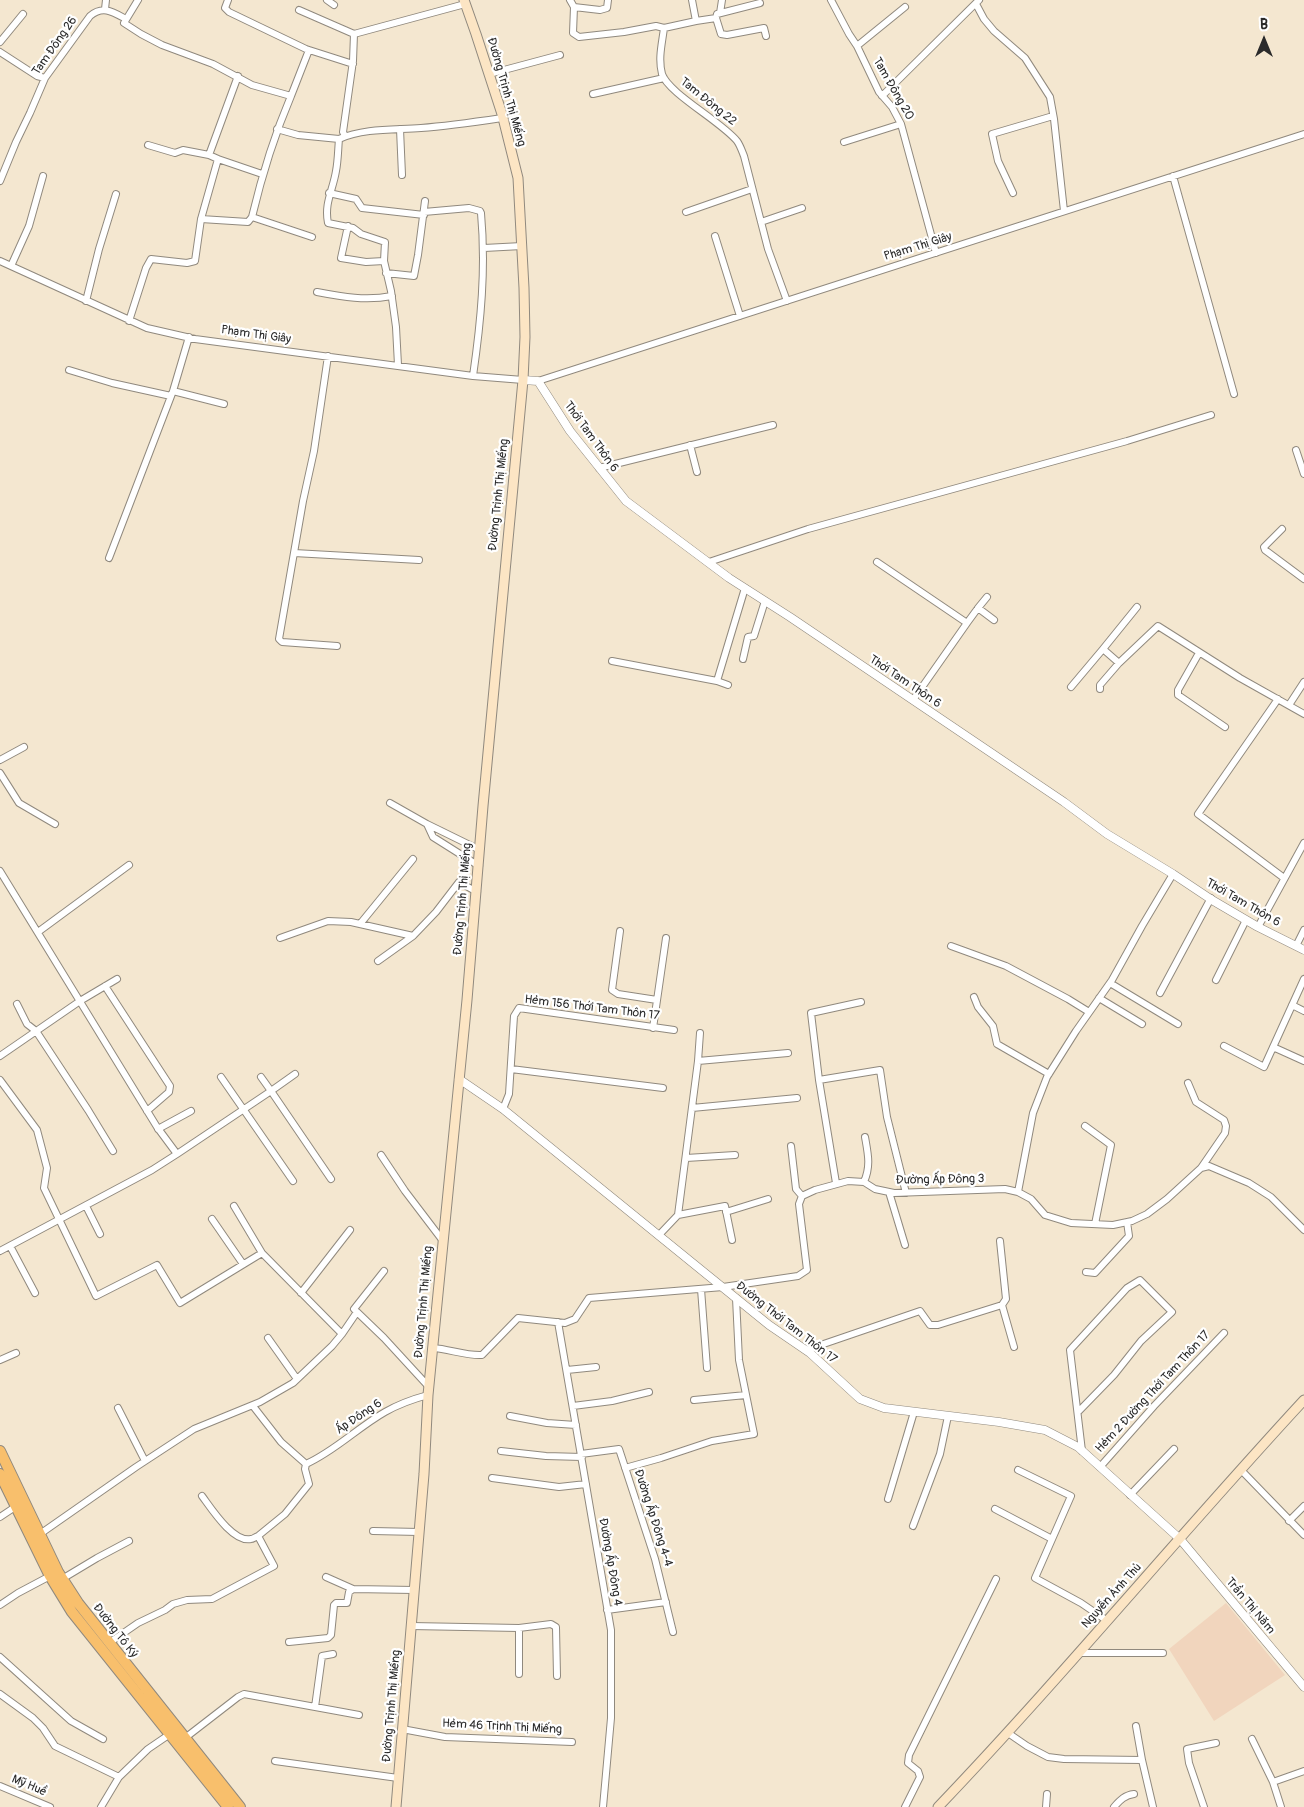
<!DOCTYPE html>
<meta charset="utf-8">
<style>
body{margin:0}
#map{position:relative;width:1304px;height:1807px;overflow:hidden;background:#f4e7d0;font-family:Pangolin,sans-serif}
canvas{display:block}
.north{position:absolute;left:1239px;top:15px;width:50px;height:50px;-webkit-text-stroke:4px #fff;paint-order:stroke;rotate:0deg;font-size:14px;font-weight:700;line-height:20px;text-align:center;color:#2b2b2b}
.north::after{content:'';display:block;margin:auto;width:18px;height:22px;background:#2b2b2b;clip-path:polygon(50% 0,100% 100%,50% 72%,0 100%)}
</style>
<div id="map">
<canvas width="1304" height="1807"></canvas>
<div class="north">B</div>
</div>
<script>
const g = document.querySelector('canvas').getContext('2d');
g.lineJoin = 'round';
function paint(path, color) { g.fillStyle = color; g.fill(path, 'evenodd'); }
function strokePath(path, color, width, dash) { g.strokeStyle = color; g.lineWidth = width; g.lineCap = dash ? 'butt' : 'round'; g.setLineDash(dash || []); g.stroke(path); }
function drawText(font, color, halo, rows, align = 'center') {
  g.font = font + ' Pangolin,sans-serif'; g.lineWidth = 4.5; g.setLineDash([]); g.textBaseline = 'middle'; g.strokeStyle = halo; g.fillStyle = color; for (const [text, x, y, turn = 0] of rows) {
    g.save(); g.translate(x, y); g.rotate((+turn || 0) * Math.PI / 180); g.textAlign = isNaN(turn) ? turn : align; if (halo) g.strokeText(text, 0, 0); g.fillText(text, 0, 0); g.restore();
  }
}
paint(new Path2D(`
 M1226,1603L1285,1675L1214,1721L1169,1649Z`), '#f1d5bd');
const minor = new Path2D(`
 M138,0L124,23L141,34L162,45L213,64L252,85L291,96C274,136 262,175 252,217L248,222L201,219
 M228,0L225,8L229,12L306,49L353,64
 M327,0L334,5
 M570,0L574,7L573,33L579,37L624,32L656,26L664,28
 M692,0L696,21L664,28C662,44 658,58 662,74C668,93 722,122 737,141C740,145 742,151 744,156L768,249L787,301
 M831,0L849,34L857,46L879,92L892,107L901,124L936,253
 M976,4L984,19L994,31L1025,58L1050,97L1054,119L1064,211
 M574,7L600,10L607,8L608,0
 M105,9L106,0
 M299,10L354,34L465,4
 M720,13L722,0
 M716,18L717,14L760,3
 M696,21L716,18L721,34L727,35L764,28L766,36
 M0,42L23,14
 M857,46L905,7
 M0,52L37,76L45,78
 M489,74L560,55
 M593,94L664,78
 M291,96L309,50
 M882,96L979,0
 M277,129L298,135L339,139C364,128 394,130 421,128C448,126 475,122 502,118
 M400,129L402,175
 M345,136L343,132L353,61L354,34
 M339,139C338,150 338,161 336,171C333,190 324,203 328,223L353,228L361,234L385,242L384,261L391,291L396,327L398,365
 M844,142L901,124
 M148,145L175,153L183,150L209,155
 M218,159L262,174
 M1173,176L1234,394
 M0,181L16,142L30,113L45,78L90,16C103,5 113,12 126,19
 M329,193L356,199L362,208L424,215
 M1013,193L998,161L992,134L1053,116
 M424,212L469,208L480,211L481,213C486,268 481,321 473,376
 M686,212L752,189
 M252,217L312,237
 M761,222L802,208
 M348,226L341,258L366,262L384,261
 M715,236L740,316
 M484,248L522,246
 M0,261L147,328L195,339L473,376L523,380
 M11,266L29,226L43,176
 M386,273L414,276L418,255L425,201
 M317,292C343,297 366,301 392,296
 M86,301L99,249L116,194
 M129,321L146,268L151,259L187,263L195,261L201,219L218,159L209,155L238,76
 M328,356L314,451L303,501L279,639L282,642L337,646
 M69,370L112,383L171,396
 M538,381L1304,134
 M173,391L224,404
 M690,445L697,472
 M1296,450L1304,474
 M599,468L773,425
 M1282,529L1264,547L1265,550L1304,579
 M294,553L419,560
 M109,558L173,391L189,337
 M709,562L808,529L1127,441L1211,415
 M877,562L967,623L913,700
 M1137,607L1103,649L1119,663L1158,626L1240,678L1304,714
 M978,608L987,597
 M967,623L978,608L994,620
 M1199,653L1178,690V695L1225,727
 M743,659L748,637L754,636L765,601
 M612,661L717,681
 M728,685L717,681L745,588
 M1071,687L1103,649
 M1100,689V685L1119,663
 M1278,699L1198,814L1284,878
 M1289,705L1304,682
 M0,760L24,747
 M0,773L19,803L55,824
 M390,803L427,824L433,837L479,866
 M427,824L480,850
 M0,871L157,1127L177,1154L271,1091L331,1179
 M360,924L413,859
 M1258,927L1304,843
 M620,931L612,990L618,994L657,1000
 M38,932L129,865
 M280,938L328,921L351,922L413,936L436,912L459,882L477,892
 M951,946L1006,966L1068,999L1089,1012
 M1296,946L1304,930
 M378,961L413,936
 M1216,980L1246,920
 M1110,983L1178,1024
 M105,986L170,1086L169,1092L147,1111
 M1160,993L1211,898
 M974,997L978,1007L993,1026L997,1044L1049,1074
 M1099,998L1142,1024
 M17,1004L27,1024L36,1031L88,1110L113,1151
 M1292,1005L1304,1011
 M653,1028L666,938
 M1224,1046L1264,1067L1304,979
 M1273,1047L1304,1061
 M0,1056L80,1001L117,979
 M698,1061L788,1053
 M511,1069L663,1088
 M221,1077L293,1181
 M261,1077L271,1091L295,1074
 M0,1080L37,1130L47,1168L44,1188L96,1296L157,1265L180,1303L262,1253L342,1334
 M819,1080L880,1070L887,1117L906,1193
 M1188,1083L1196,1102L1224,1120L1226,1126L1225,1133L1201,1168
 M692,1108L797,1098
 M503,1109L509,1094L514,1016L519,1008L674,1030
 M1085,1126L1111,1145L1095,1224
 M158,1129L191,1111
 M791,1146L796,1189L802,1196
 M381,1155L405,1191L443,1241
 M686,1158L735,1155
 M864,1182C871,1166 868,1154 865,1137
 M836,1183L819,1080L811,1013L861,1002
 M889,1192L905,1245
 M1018,1192L1033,1113L1047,1077L1076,1031L1112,980L1142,926L1173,874
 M86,1206L100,1234
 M234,1206L262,1253
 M726,1212L768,1199
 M678,1215L725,1206L732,1240
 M212,1219L243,1264
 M659,1235L678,1215L698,1061L700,1033
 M1000,1241L1006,1299L1002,1305
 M10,1246L35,1293
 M0,1251L152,1170L177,1154
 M1086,1272L1095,1273L1129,1236L1127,1222
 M701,1289L707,1368
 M301,1293L350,1230
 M357,1312L354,1309L384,1271
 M558,1322L611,1630V1718L603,1807
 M268,1338L297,1379
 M433,1348C449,1349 466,1356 482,1355L518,1318L565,1323L575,1319L589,1298L723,1287L798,1276L807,1270L799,1204L802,1196L815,1190L848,1181L864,1182L875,1189L894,1193L1005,1189L1018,1192L1031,1199L1045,1215L1071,1223L1113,1225L1132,1221L1147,1214L1167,1199L1201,1168L1209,1166L1249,1183L1271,1197L1304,1230
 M806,1350L920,1311L930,1325H938L1002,1305L1014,1347
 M0,1360L16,1353
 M567,1370L596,1367
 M694,1400L746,1395
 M253,1406L281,1442L306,1464
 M573,1406L612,1401L649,1392
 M118,1408L145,1461
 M1078,1412L1114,1375L1141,1341L1172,1312L1140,1280L1127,1288L1070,1350L1082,1451
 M510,1416L547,1423L576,1425
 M501,1451L546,1456L582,1457
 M581,1454L619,1449L655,1559L673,1632
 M306,1464C335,1451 357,1428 385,1412C399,1404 413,1399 428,1395
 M1100,1467L1154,1406L1224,1333
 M625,1468L661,1458L712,1441L754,1434L739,1360L736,1298
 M1018,1470L1071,1496L1035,1578L1081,1603L1106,1620
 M1241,1470L1304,1535
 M492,1478L559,1487L586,1484
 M1130,1495L1174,1449
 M202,1496C211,1508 233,1543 251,1539C253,1539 255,1537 258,1536
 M888,1499L914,1412
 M995,1509L1052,1539
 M0,1517L18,1505
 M1289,1521L1304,1506
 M913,1526L940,1454L948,1416
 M373,1531L419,1532
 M40,1534L136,1467L194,1429L260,1402L293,1383L332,1346L342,1334L357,1312L384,1338L429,1387
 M326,1577L353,1589
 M62,1579L97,1558L129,1541
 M0,1605L18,1593L50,1576
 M607,1610L666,1602
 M411,1626L519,1628L551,1624L556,1627L557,1676
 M289,1642L328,1638L331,1635L334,1605L336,1603H347L349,1592L353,1589L414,1590
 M109,1643L138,1623L165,1610L173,1604L187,1600L212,1599L274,1566L258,1536L285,1514L309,1484L305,1469L306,1464
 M1079,1653H1163
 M0,1657L71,1721L103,1739
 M519,1674V1628
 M0,1694L33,1718L43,1728L55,1746L119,1777
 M315,1707L322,1656L333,1654
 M1136,1726L1142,1760
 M402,1729L445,1737L572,1742
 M1008,1733L1027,1746L1048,1757L1064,1759L1142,1760L1153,1807
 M185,1738L238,1697L244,1694L359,1715
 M1252,1739L1273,1782
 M275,1761L398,1778
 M0,1786L50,1807
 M101,1807L119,1777L148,1749L170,1734
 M905,1807L920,1777L918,1771L908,1763L909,1755L996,1579
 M1046,1807L1047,1794
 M1114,1807C1120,1800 1125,1795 1134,1794
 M1204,1807L1189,1763L1187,1749L1216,1743
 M1281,1807L1273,1782L1304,1771`);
const tertiary = new Path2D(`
 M523,380L538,381L570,431L626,501L729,578L790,617L1064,802L1107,834L1173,874L1212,900L1258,927L1304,950
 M459,1079L503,1109L769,1325L810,1353L860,1399L884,1408L999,1422L1045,1430L1078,1447L1180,1539L1304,1687`);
const secondary = new Path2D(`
 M396,1807L424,1474L428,1395L467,1000L483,806L523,380L525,337L524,288L518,178L502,114L476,34L464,0
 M938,1807C1064,1675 1180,1534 1304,1400`);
const primary = new Path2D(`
 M0,1451L58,1572L78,1603L240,1807
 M0,1474L50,1576L72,1612L228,1807`);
strokePath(minor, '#90897e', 8);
strokePath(tertiary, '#90897e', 9);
strokePath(secondary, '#90897e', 11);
strokePath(primary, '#90897e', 12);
strokePath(minor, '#fff', 6);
strokePath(tertiary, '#fff', 8);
strokePath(secondary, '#fce5c4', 9);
strokePath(primary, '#f8bf6c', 10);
drawText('12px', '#2b2b2b', '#fff', [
 ["Tam Đông 26",55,46,-55],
 ["Tam Đông 20",893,89,60],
 ["Đường Trịnh Thị Miếng",506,92,74],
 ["Tam Đông 22",708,102,39],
 ["Phạm Thị Giây",918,247,-17],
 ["Phạm Thị Giây",256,335,8],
 ["Thới Tam Thôn 6",591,437,54],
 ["Đường Trịnh Thị Miếng",499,495,-84],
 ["Thới Tam Thôn 6",905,682,34],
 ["Đường Trịnh Thị Miếng",463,899,-85],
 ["Thới Tam Thôn 6",1243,903,30],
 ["Hẻm 156 Thới Tam Thôn 17",592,1008,7],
 ["Đường Ấp Đông 3",940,1180,-1],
 ["Đường Trịnh Thị Miếng",424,1302,-85],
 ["Đường Thới Tam Thôn 17",786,1323,38],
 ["Hẻm 2 Đường Thới Tam Thôn 17",1153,1392,-47],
 ["Ấp Đông 6",359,1417,-34],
 ["Đường Ấp Đông 4-4",653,1518,72],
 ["Đường Ấp Đông 4",610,1562,80],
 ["Nguyễn Ảnh Thủ",1112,1596,-48],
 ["Trần Thị Năm",1250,1606,50],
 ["Đường Tô Ký",115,1631,52],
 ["Đường Trịnh Thị Miếng",392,1706,-85],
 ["Hẻm 46 Trịnh Thị Miếng",502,1727,3],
 ["Mỹ Huề",29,1786,23]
]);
</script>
